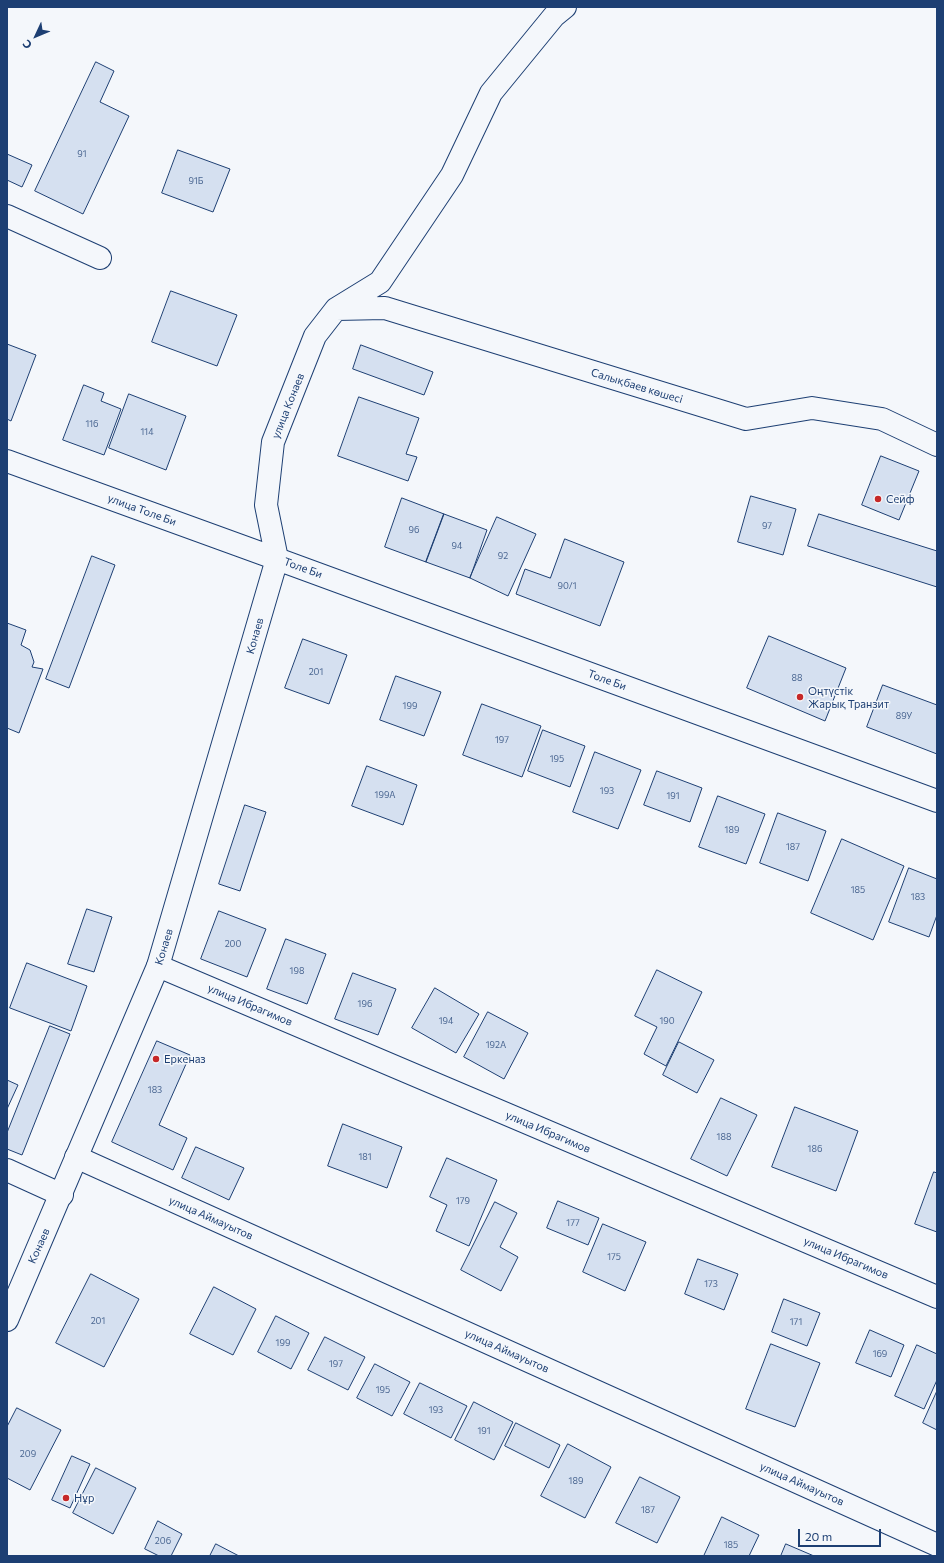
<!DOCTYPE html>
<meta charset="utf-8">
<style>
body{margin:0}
#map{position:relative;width:944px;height:1563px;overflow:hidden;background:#f4f7fb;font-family:Commissioner,sans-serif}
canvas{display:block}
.frame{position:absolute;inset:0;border:8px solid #1d3f73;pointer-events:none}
.north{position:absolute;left:16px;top:16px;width:40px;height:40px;-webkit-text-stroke:3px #f4f7fb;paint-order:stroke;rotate:226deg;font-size:11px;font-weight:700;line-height:16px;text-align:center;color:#1d3f73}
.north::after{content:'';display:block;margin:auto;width:14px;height:18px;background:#1d3f73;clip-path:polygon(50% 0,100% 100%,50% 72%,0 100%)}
.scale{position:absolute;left:798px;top:1529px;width:83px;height:18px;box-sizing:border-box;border:2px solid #1d3f73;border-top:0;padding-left:5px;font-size:12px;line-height:14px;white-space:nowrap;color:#1d3f73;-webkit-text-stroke:3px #f4f7fb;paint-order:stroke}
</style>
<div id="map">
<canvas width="944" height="1563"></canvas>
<div class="frame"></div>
<div class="north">С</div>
<div class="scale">20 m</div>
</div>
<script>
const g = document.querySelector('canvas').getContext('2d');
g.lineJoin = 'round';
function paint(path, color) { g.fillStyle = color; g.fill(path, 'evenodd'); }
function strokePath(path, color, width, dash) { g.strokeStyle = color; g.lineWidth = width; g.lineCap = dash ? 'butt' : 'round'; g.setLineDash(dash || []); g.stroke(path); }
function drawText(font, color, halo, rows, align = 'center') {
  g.font = font + ' Commissioner,sans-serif'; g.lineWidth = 3; g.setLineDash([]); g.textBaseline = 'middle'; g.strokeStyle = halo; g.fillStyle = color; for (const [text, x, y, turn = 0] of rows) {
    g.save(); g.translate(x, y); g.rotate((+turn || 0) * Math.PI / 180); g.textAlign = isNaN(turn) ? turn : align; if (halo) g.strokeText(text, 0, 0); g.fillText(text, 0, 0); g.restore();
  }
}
const building = new Path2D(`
 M96,62L114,71L100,102L129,116L83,214L35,191Z
 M178,150L230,169L213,212L162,193Z
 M7,154L32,165L22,187L7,180Z
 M171,291L237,315L217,366L152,342Z
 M7,344L36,355L11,421L7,419Z
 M361,345L433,372L424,395L353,369Z
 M84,385L104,393L101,401L121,409L104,455L63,440Z
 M129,394L186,416L166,470L109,448Z
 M359,397L419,418L406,454L417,457L408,481L338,456Z
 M881,456L919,471L899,520L862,505Z
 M751,496L796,509L783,555L738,542Z
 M402,498L444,514L426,562L385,547Z
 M444,514L487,530L470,578L426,562Z
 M819,514L937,551V587L808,546Z
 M497,517L536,534L508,596L470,578Z
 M565,539L624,562L600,626L516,594L525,569L550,578Z
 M92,556L115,565L69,688L46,679Z
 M7,623L26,630L21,645L30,650L34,662L32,667L43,669L19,733L7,728Z
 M769,636L846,668L825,721L747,688Z
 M303,639L347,655L329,704L285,688Z
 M396,676L441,692L424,736L380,720Z
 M883,685L937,705V754L867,727Z
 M482,704L541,726L522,777L463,755Z
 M543,730L585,746L570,787L528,771Z
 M595,752L641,770L618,829L573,812Z
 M367,766L417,785L403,825L352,806Z
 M657,771L702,788L690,822L644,805Z
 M718,796L765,814L746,864L699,847Z
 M245,805L266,812L240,891L219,884Z
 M778,813L826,831L808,881L760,863Z
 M842,839L904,866L873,940L811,913Z
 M909,868L937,879V915L929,937L889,922Z
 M87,909L112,917L94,972L68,964Z
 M219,911L266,929L247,977L201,959Z
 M286,939L326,954L307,1004L267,989Z
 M27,963L87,986L71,1031L10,1008Z
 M657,970L702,992L666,1066L644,1054L657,1027L635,1016Z
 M353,973L396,989L378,1035L335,1019Z
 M435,988L479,1014L456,1053L412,1028Z
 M488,1012L528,1033L504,1079L464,1057Z
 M50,1026L70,1034L22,1155L7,1149V1133Z
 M157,1041L190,1055L159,1125L187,1138L173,1170L112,1142Z
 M679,1042L714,1060L697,1093L663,1075Z
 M7,1080L18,1085L7,1109Z
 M721,1098L757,1115L727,1176L691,1159Z
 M795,1107L858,1131L836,1191L772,1167Z
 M343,1124L402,1147L387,1188L328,1166Z
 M196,1147L244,1168L229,1200L182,1178Z
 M447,1158L497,1180L469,1246L436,1231L447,1205L430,1197Z
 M934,1172L937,1173V1232L915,1224Z
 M558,1201L599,1218L588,1245L547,1228Z
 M495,1202L517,1213L500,1247L518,1257L501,1291L461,1270Z
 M603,1224L646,1242L625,1291L583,1272Z
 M698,1259L738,1274L724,1310L685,1294Z
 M91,1274L139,1299L104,1367L56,1343Z
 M214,1287L256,1309L233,1355L190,1334Z
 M784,1299L820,1313L807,1346L772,1332Z
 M276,1316L309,1333L291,1369L258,1352Z
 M870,1330L904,1345L891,1377L856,1363Z
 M325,1337L365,1357L348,1390L308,1370Z
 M771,1344L820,1363L795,1427L746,1409Z
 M917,1345L937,1354V1380L924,1409L895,1396Z
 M375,1364L410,1382L392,1416L357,1398Z
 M420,1383L467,1406L451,1438L404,1414Z
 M937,1391V1430L923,1423Z
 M474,1402L513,1422L494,1460L455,1440Z
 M17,1408L61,1430L30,1490L7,1478V1427Z
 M516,1423L560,1445L549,1468L505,1446Z
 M568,1444L611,1467L585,1518L541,1496Z
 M72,1456L90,1464L70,1508L52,1500Z
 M96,1468L136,1488L113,1534L73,1513Z
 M640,1477L680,1497L657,1543L616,1523Z
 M722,1517L759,1535L749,1556H704Z
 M158,1521L182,1534L171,1556H159L145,1549Z
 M216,1544L239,1556H210Z
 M786,1544L814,1556H781Z`);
paint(building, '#d5e0f0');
strokePath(building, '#1d3f73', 1);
const minor = new Path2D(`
 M7,216L100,258
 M336,309L385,308L746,419L812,408L882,419L937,445
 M7,461L277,559
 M277,559L266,505L273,442L315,336L336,309L380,282L452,175L491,93L554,16L565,7
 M158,966L937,1297
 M76,1157L937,1545
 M7,1170L62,1195`);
const secondary = new Path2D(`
 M7,1320L158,966L277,559L937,801`);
strokePath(minor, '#1d3f73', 24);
strokePath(secondary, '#1d3f73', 24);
strokePath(minor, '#f4f7fb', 22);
strokePath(secondary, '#f4f7fb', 22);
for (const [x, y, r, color] of [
 [878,499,4,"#c62828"],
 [800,697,4,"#c62828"],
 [156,1059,4,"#c62828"],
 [66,1498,4,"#c62828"]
]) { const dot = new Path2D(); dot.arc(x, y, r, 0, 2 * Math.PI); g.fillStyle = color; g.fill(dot); strokePath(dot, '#f4f7fb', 1.5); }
drawText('9px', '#4b6792', null, [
 ["91",82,154],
 ["91Б",196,181],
 ["116",92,424],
 ["114",147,432],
 ["97",767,526],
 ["96",414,530],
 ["94",457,546],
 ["92",503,556],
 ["90/1",567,586],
 ["201",316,672],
 ["88",797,678],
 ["199",410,706],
 ["89У",904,716],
 ["197",502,740],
 ["195",557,759],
 ["193",607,791],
 ["199А",385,795],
 ["191",673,796],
 ["189",732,830],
 ["187",793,847],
 ["185",858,890],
 ["183",918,897],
 ["200",233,944],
 ["198",297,971],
 ["196",365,1004],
 ["194",446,1021],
 ["190",667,1021],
 ["192А",496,1045],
 ["183",155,1090],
 ["188",724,1137],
 ["186",815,1149],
 ["181",365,1157],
 ["179",463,1201],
 ["177",573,1223],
 ["175",614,1257],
 ["173",711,1284],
 ["201",98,1321],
 ["171",796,1322],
 ["199",283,1343],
 ["169",880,1354],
 ["197",336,1364],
 ["195",383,1390],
 ["193",436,1410],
 ["191",484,1431],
 ["209",28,1454],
 ["189",576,1481],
 ["187",648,1510],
 ["206",163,1541],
 ["185",731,1545]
]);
drawText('11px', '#1d3f73', '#f4f7fb', [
 ["Салықбаев көшесі",637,386,17],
 ["улица Конаев",288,406,-68],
 ["улица Толе Би",142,510,20],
 ["Толе Би",303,568,20],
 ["Конаев",255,636,-74],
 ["Толе Би",607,680,20],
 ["Конаев",164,947,-73],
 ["улица Ибрагимов",250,1005,23],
 ["улица Ибрагимов",548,1132,23],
 ["улица Аймауытов",211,1218,24],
 ["Конаев",39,1246,-66],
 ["улица Ибрагимов",846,1258,23],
 ["улица Аймауытов",507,1351,24],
 ["улица Аймауытов",802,1484,24]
]);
drawText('11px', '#1d3f73', '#f4f7fb', [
 ["Сейф",886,499],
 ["Оңтүстік",808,691],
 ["Жарық Транзит",808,704],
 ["Еркеназ",164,1059],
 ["Нұр",74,1498]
], 'left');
</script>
